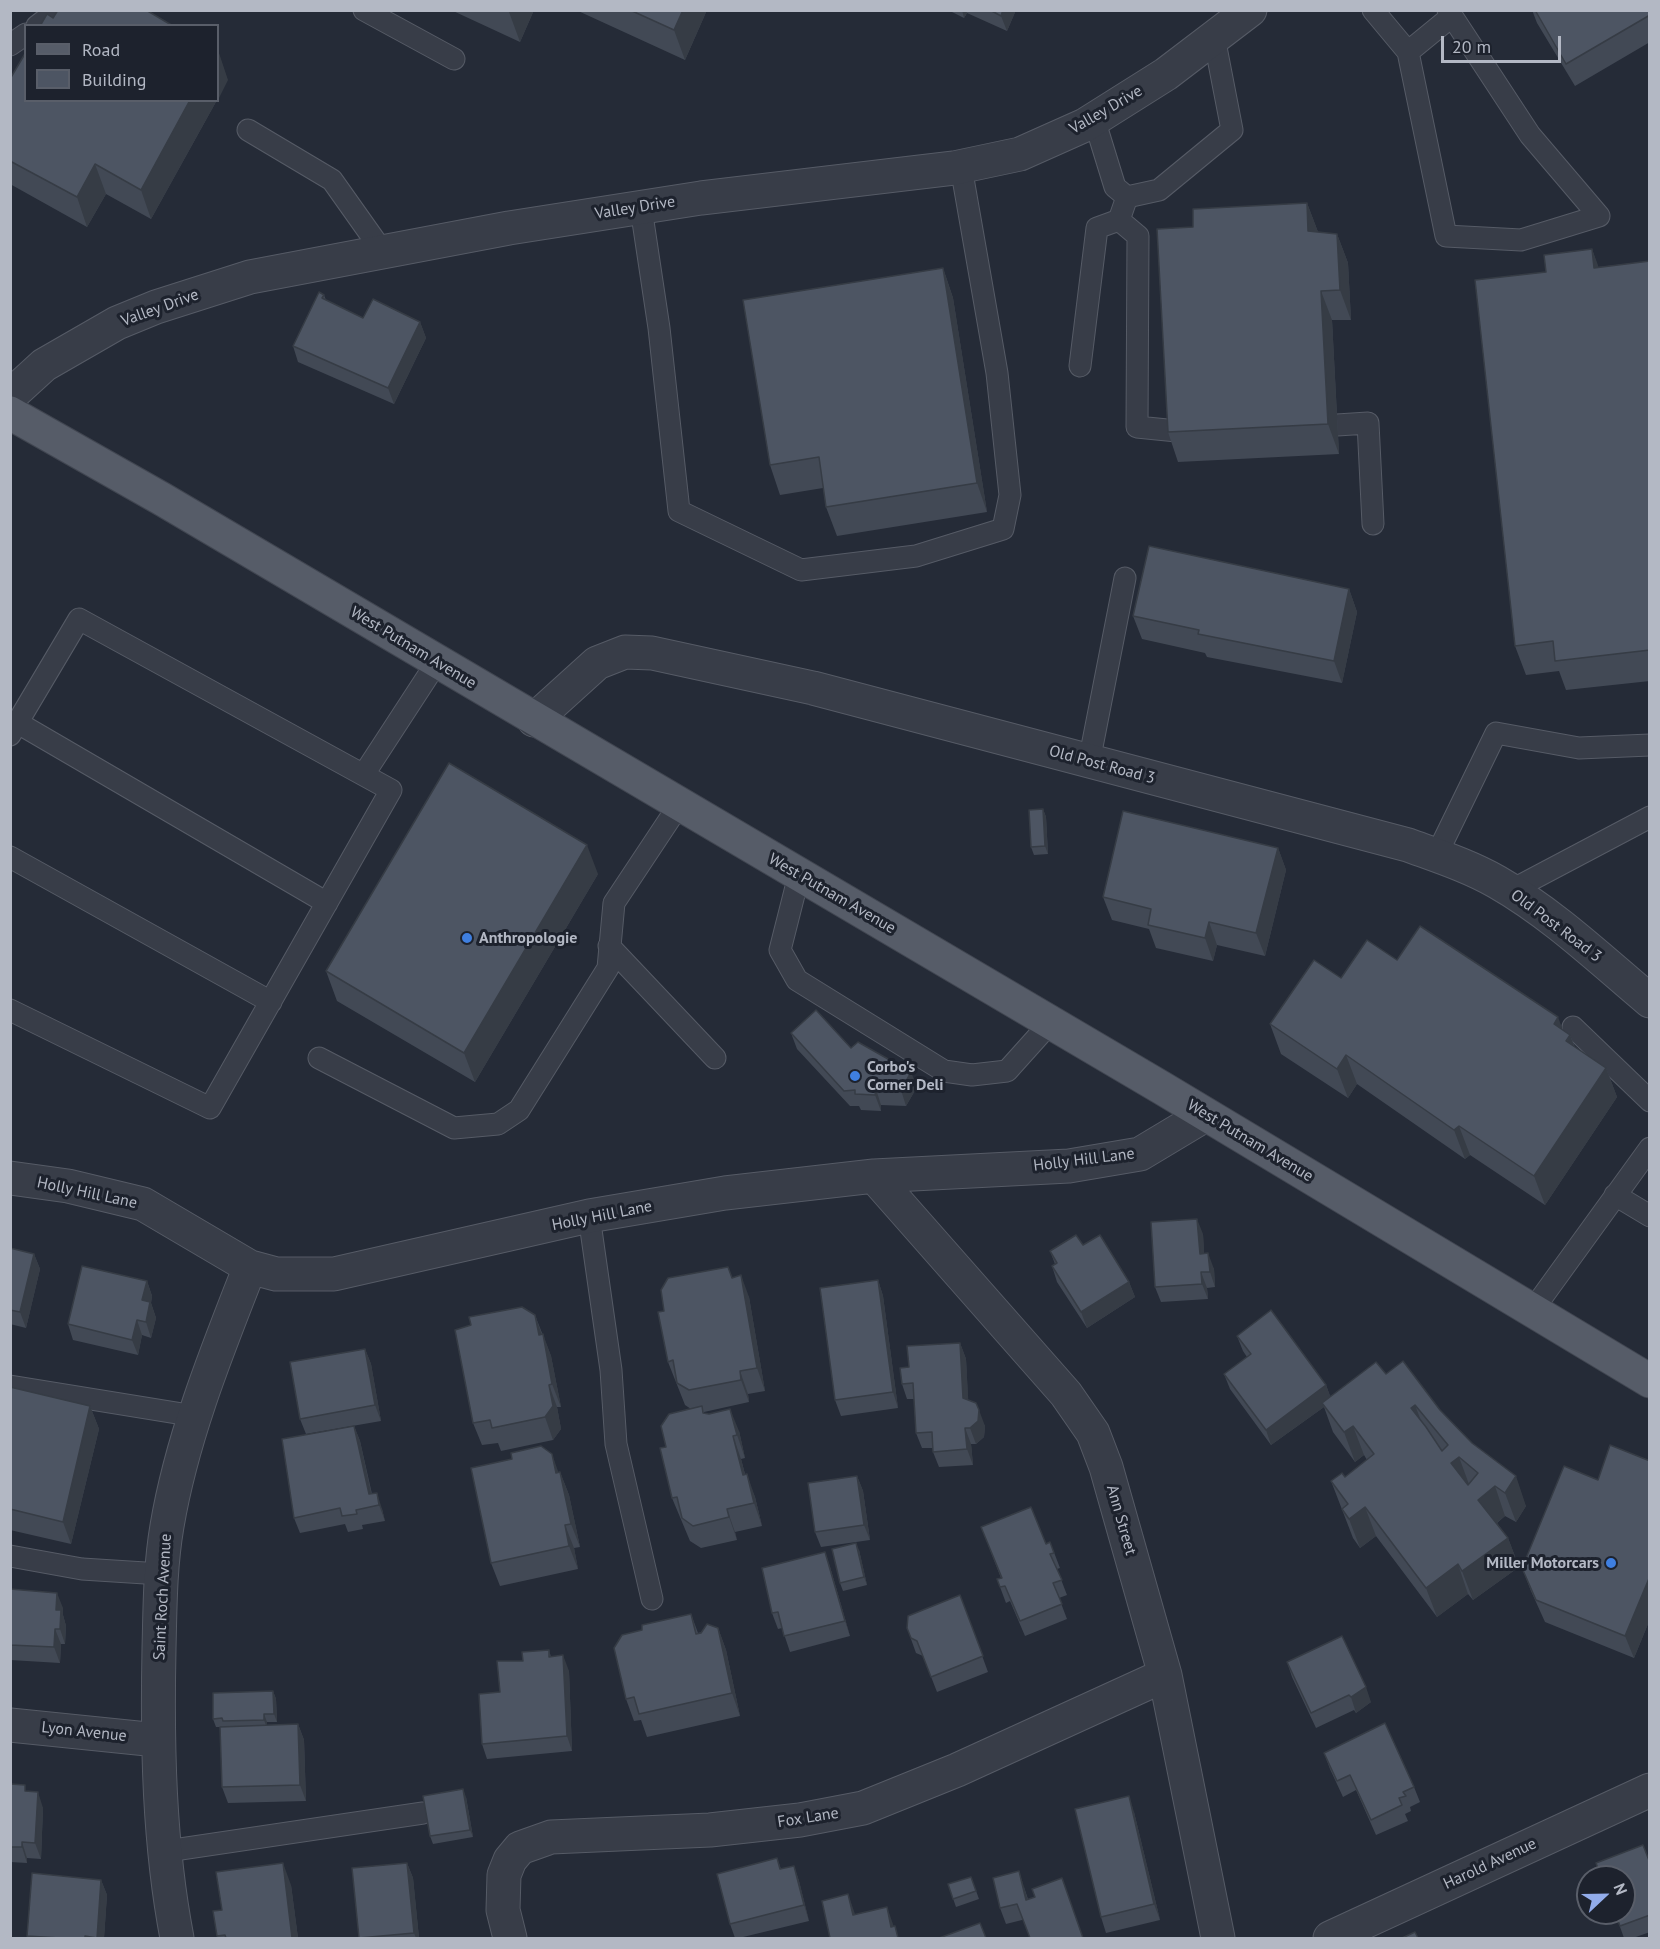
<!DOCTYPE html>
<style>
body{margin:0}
#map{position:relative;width:1660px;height:1949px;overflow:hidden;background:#252b37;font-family:"PT Sans",sans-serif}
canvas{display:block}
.frame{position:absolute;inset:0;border:12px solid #b3b8c4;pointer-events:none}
.legend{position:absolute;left:24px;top:24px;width:195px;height:78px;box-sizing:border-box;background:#1d222d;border:2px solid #595e69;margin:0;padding:8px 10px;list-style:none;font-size:18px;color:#b3b8c4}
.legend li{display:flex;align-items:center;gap:12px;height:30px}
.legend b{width:30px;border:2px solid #595e69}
.north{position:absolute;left:1576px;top:1865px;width:60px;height:60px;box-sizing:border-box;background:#1d222d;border:2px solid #595e69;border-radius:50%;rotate:68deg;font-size:16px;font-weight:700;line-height:24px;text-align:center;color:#b3b8c4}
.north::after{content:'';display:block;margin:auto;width:21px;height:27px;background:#92acea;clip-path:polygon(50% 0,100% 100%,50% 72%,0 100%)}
.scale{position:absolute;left:1441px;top:36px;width:120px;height:27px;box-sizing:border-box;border:3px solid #b3b8c4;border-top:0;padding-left:8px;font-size:18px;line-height:21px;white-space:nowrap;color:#b3b8c4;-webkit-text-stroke:4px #1d222d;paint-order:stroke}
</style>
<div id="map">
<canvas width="1660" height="1949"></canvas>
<div class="frame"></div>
<ul class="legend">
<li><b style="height:8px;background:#565c68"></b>Road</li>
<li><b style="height:16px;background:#4d5563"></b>Building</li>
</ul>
<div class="north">N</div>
<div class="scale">20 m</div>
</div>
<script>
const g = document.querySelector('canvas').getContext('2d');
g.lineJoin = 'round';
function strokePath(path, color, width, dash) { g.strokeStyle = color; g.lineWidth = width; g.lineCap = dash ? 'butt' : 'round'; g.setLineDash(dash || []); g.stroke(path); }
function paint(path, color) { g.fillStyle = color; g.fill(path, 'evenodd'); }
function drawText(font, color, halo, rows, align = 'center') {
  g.font = font + ' "PT Sans",sans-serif'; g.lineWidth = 6; g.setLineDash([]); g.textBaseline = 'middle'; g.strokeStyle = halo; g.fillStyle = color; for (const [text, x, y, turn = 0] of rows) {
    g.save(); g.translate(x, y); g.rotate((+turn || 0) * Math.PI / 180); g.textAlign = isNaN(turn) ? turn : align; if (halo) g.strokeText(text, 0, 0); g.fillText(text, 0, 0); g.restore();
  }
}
const lane = new Path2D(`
 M364,10L454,59
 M1373,10L1408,52L1446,236L1521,240L1599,216L1530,135L1448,10
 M37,26L58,10
 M10,45L26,34
 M1408,52L1452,16
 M1094,119L1115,187L1127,197
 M248,130L332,180L383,252
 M1127,197L1119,220L1138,236L1137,427L1177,431
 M1127,197L1159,190L1232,130L1214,37
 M641,208L659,328L679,511L801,570L916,556L1003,529L1010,495L997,373L961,167
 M1080,366L1097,228L1119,220
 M1337,425L1368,423L1373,524
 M18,723L327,903
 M10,735L79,619L391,790L210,1108L10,1010
 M1089,762L1125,578
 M364,774L437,662
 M1436,856L1496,733L1579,748L1650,745
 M10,857L271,1002
 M799,875L780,950L797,980L944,1071L972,1075L1007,1071L1051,1022
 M1510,891L1650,817
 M609,946L715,1058
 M1573,1027L1650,1101
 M319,1058L454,1128L498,1124L519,1110L608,968L614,903L679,805
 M1615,1195L1650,1216
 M589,1216L611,1370L616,1444L652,1599
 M1532,1311L1650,1148
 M10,1386L195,1416
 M10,1556L82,1569L161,1574
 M167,1851L423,1813`);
const street = new Path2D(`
 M10,396L44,365L117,323L156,307L250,277L509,228L701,198L954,168L1020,154L1085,125L1166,74L1250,10
 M534,720L597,663L625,652L652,653L813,688L1408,845C1438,856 1469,866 1497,882C1553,914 1601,960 1650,1001
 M874,1176L1066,1394L1093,1433L1106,1467L1165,1675L1218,1938
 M10,1178L68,1186L143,1204L250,1267L276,1274H334L589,1216L725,1193L874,1176L1069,1166L1140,1154L1205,1115
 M10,1725L157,1740
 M177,1938C159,1844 157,1745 159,1649C160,1608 160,1567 167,1526C182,1437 217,1351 250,1267
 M510,1938L503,1910L504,1875L510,1860L520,1848L551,1837L710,1830L800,1820L863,1808L957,1770L1165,1675
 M1330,1938L1650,1790`);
const primary = new Path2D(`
 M10,413L162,499L1162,1088L1650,1381`);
strokePath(lane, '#565b66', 23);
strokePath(street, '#565b66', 35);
strokePath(primary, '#414651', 35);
strokePath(lane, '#383d48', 21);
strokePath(street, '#383d48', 33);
strokePath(primary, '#565c68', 33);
paint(new Path2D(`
 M451,10H534L520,42Z
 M576,10H707L685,60Z
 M948,10H1016L1007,31L967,13L964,18Z
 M1532,10H1650V42L1575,86L1537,23Z
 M10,79L26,100H217L151,219L106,194L87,227L10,184Z
 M1307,203L1318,232L1337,234L1348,263L1351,320H1332L1339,454L1178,462L1168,432L1193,227Z
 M1592,249L1598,267L1650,261V681L1566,690L1559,671L1526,675L1515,646Z
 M943,268L953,298L987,512L837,536L826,507L823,488L780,495L770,465Z
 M324,295L326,300L363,318L420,322L426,338L394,404L298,362L293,346Z
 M1349,589L1357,612L1342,683L1207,657L1205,653L1142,639L1133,616Z
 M1043,809L1046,817L1048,854L1034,855L1031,847Z
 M1278,848L1286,870L1265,956L1217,945L1213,961L1156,948L1149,929L1112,920L1103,897Z
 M598,874L475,1082L337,1001L326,971Z
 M1397,960L1563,1030L1570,1035L1575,1047L1606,1068L1617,1097L1545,1205L1470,1155L1465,1159L1357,1084L1348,1098L1281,1054L1270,1024L1341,978Z
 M791,1033L851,1048L917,1087L906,1106L881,1105V1111L861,1110L859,1106H850L797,1049Z
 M1203,1234L1204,1254L1214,1269L1215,1287L1207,1288L1208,1299L1161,1302L1155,1287Z
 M1083,1245L1129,1282L1135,1297L1087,1328L1057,1282L1052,1266L1055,1264L1050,1251Z
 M10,1248L34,1254L40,1269L26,1328L10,1324Z
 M732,1278L749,1297L765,1391L748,1394L749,1402L704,1412V1413L739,1431L745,1458L741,1459L745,1474L755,1497L762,1526L735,1532L737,1540L701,1548L690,1541L672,1498L666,1447L691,1409L685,1405L668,1362L664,1311Z
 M878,1280L883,1296L898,1408L841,1416L835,1400Z
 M147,1281L152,1296L151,1303L156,1318L151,1338L142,1335L138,1355L73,1340L68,1324Z
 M535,1315L551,1356L561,1407H557L561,1429L553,1440L501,1451L498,1443L482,1445L473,1423Z
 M1237,1336L1326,1385L1330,1396L1386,1374L1440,1410L1526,1506L1516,1522L1505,1516L1497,1523L1508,1538L1519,1567L1473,1600L1468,1594L1437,1617L1376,1536L1360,1548L1353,1538L1331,1481L1345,1477L1367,1460L1364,1455L1355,1462L1333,1432L1324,1407L1271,1445L1230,1389L1224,1374L1247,1357L1243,1351Z
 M960,1343L966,1359L968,1400L985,1426L984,1437L976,1444H971L973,1465L939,1467L933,1452V1448H922L916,1433L914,1399H907L902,1384L909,1367Z
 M365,1349L371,1364L381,1421L306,1434L300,1419Z
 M10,1387L90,1406L99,1429L71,1544L10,1530Z
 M354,1426L360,1441L372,1494L382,1509L385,1521L362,1525L363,1529L348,1532L345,1524L300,1533L294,1518Z
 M1650,1461V1619L1634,1658L1545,1622L1531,1591L1522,1568L1598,1480Z
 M558,1472H560L569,1495L580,1547L574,1548L578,1569L500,1586L491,1563Z
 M857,1476L863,1491L870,1540L821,1547L815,1532Z
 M981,1527L1046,1544L1050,1542L1060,1568L1057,1569L1067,1595L1059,1598L1067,1619L1025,1636L1010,1601L1006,1603L997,1579L1001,1578Z
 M859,1550L867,1585L843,1591L840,1583Z
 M825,1552L830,1567L850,1636L790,1652L782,1628L778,1629L772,1613Z
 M10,1589L63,1608V1615L66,1626L65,1644H61L60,1663L10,1660Z
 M960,1595L988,1672L937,1692L923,1656L916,1653L907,1628Z
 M691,1614L698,1633L718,1628L726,1650L740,1716L647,1737L641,1720L634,1721L626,1699L642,1630Z
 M549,1650L551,1657L569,1671L572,1751L487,1759L482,1744L500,1692L523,1661Z
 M1287,1662L1371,1702L1356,1713L1354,1710L1316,1728L1292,1677Z
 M273,1691L276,1699L277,1722H267V1725L298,1724L304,1740L306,1801L228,1803L222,1787L225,1727H216L213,1719Z
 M1324,1753L1414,1787L1420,1802L1410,1807L1411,1811L1405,1814L1408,1821L1376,1835L1356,1790L1343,1797L1330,1769Z
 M10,1784L28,1792L43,1808L41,1859L27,1858V1863L10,1862Z
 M466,1797L473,1837L433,1844L430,1836Z
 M1134,1812L1160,1920L1106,1933L1101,1917Z
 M777,1858L781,1869L794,1866L799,1881L809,1921L739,1938H735L730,1924Z
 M407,1863L413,1878L419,1938H359Z
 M1650,1863V1932L1633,1938H1624L1615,1913Z
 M971,1877L979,1899L956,1907L948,1884Z
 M1062,1878L1022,1920L1006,1924L1000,1908L1024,1887L1028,1899L1035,1897Z
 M101,1880L107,1895L104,1938H28L27,1936Z
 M291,1885L298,1938H218L217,1936L222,1910Z`), '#424955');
paint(new Path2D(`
 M510,10H534L520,42L509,12Z
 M683,10H707L685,60L674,30Z
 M962,10H966L967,13L964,18Z
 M1003,10H1016L1007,31L1001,16Z
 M218,50L228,80L218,100Z
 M190,100H217L151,219L141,190Z
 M95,164L106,194L87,227L77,197Z
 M1307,203L1318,232L1308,231Z
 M1337,234L1348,263L1351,320L1340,290Z
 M1592,249L1603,279L1594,268Z
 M943,268L953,298L987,512L977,483Z
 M1321,291L1332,320L1339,454L1328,424Z
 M420,322L426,338L394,404L388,388Z
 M1349,589L1357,612L1342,683L1334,661Z
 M1043,809L1046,817L1048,854L1045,846Z
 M587,845L598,874L475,1082L464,1053Z
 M1278,848L1286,870L1265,956L1256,933Z
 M1209,922L1217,945L1213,961L1205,938Z
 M1558,1017L1567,1041L1570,1035L1581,1065L1554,1024Z
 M1346,1055L1357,1084L1348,1098L1337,1069Z
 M1606,1068L1617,1097L1545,1205L1534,1176Z
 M911,1072L917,1087L906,1106L901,1090Z
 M876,1089L881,1105V1111L875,1095Z
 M1459,1126L1470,1155L1465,1159L1454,1130Z
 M1197,1219L1203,1234L1205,1269L1200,1254Z
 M1208,1253L1214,1269L1215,1287L1210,1272Z
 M34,1254L40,1269L26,1328L20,1312Z
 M1201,1272L1207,1288L1208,1299L1202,1284Z
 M741,1275L749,1297L765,1391L757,1368Z
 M878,1280L883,1296L898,1408L893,1392Z
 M147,1281L152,1296L151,1303L156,1318L151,1338L146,1322L142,1300Z
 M1129,1282L1135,1297L1087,1328L1081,1312Z
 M535,1315L543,1338L539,1335Z
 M137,1320L142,1335L138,1355L132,1340Z
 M543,1334L551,1356L561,1407L552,1384Z
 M960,1343L966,1359L969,1413L963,1398Z
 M365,1349L371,1364L381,1421L375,1405Z
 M740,1371L748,1394L749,1402L741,1380Z
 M549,1385L557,1407L561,1429L553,1440L545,1417Z
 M1326,1385L1332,1401L1322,1403L1324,1407L1271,1445L1266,1430Z
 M1415,1405L1426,1434L1411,1408Z
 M90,1406L99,1429L71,1544L63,1522Z
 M730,1409L739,1431L745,1458L737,1435Z
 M979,1410L985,1426L984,1437L976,1444L970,1428Z
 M354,1426L360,1441L374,1506L369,1494Z
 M1353,1426L1364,1455L1355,1462L1344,1432Z
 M965,1428L971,1444L973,1465L967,1449Z
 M733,1436L741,1459L751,1498L743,1475Z
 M552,1454L560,1477L556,1473Z
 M1459,1457L1470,1487L1451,1463Z
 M560,1472L569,1495L580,1547L571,1524Z
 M747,1474L755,1497L762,1526L754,1503Z
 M857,1476L863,1491L870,1540L864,1525Z
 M1516,1476L1526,1506L1516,1522L1505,1493Z
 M1495,1486L1505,1516L1489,1529L1478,1500Z
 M377,1493L382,1509L385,1521L379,1505Z
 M1365,1507L1376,1536L1360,1548L1349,1519Z
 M727,1509L735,1532L737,1540L729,1517Z
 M565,1525L574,1548L578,1569L569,1546Z
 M1508,1538L1519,1567L1473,1600L1462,1571Z
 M856,1543L859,1550L867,1585L864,1577Z
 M825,1552L830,1567L850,1636L845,1621Z
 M1458,1564L1468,1594L1437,1617L1426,1588Z
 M1650,1576V1619L1634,1658L1625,1636Z
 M57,1593L63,1608V1615L66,1626L65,1644L60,1629L56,1610Z
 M718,1628L726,1650L740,1716L732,1693Z
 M55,1629L61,1644L60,1663L54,1647Z
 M563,1655L569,1671L572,1751L567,1736Z
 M1366,1687L1371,1702L1356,1713L1351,1697Z
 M273,1691L276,1699L277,1722L274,1714Z
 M264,1714L267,1722V1728L264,1720Z
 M298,1724L304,1740L306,1801L300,1785Z
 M463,1789L466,1797L473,1837L470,1830Z
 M38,1792L43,1808L41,1859L35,1843Z
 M1129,1796L1134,1812L1160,1920L1154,1904Z
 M22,1842L27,1858V1863L22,1847Z
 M283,1863L291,1885L298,1938H292Z
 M407,1863L413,1878L419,1938H416L414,1933Z
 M794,1866L799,1881L809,1921L804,1905Z
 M1019,1871L1024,1887L1032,1915L1026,1900Z
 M101,1880L107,1895L104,1938H97Z
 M848,1894L856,1917L853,1915Z
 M887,1907L895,1930L891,1927Z`), '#363c45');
const building = new Path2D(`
 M58,10H146L173,26H40L47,14L53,18Z
 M630,10H683L674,30Z
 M990,10H1003L1001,16Z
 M1535,10H1650V15L1566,64Z
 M26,52V100H190L141,190L95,164L77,197L10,161V79Z
 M1307,203L1308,231L1337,234L1340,290L1321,291L1328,424L1168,432L1157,229L1193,227V209Z
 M1592,249L1594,268L1650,261V650L1555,661L1553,641L1515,646L1475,280L1546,272L1544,255Z
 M943,268L977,483L826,507L819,457L770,465L743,300Z
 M319,292L324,295L322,298L363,318L373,299L420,322L388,388L293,346Z
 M1149,546L1349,589L1334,661L1198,634L1199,630L1133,616Z
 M449,763L587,845L464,1053L326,971Z
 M1043,809L1045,846L1031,847L1029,810Z
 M1123,811L1278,848L1256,933L1209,922L1205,938L1148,925L1151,909L1103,897Z
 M1420,926L1558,1017L1554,1024L1570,1035L1566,1041L1606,1068L1534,1176L1459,1126L1454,1130L1346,1055L1337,1069L1270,1024L1314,960L1341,978L1367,940L1397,960Z
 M816,1010L851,1048L858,1042L911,1072L901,1090L876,1089L875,1095L855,1094V1090L844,1091L791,1033Z
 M1197,1219L1200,1254L1208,1253L1210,1272H1201L1202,1284L1155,1287L1151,1222Z
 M1076,1235L1083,1245L1100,1235L1129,1282L1081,1312L1052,1266L1057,1263L1050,1251Z
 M10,1248L34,1254L20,1312L10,1310Z
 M82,1266L147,1281L142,1300L150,1302L146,1322L137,1320L132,1340L68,1324Z
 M728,1267L732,1278L741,1275L757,1368L740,1371L741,1380L689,1390L677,1383L673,1360L668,1362L658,1312L664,1311L661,1290L668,1278Z
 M878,1280L893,1392L835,1400L820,1288Z
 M522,1307L535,1315L539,1335L543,1334L552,1384L549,1385L553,1406L545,1417L492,1428L490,1420L473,1423L455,1330L471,1325L469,1317Z
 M1271,1310L1326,1385L1266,1430L1224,1374L1251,1354L1237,1336Z
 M960,1343L963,1398L976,1403L979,1410L978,1421L970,1428H965L967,1449L933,1452L932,1432L916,1433L913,1383L902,1384L900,1368L909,1367L907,1346Z
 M365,1349L375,1405L300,1419L290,1362Z
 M1403,1361L1440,1410L1472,1443L1516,1476L1505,1493L1495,1486L1478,1500L1508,1538L1462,1571L1458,1564L1426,1588L1365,1507L1349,1519L1342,1509L1348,1504L1331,1481L1342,1473L1345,1477L1374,1454L1353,1426L1344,1432L1322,1403L1376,1362L1386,1374ZM1415,1405L1448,1445L1442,1451L1426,1427L1411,1408ZM1459,1457L1478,1473L1468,1485L1451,1463Z
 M10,1387L90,1406L63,1522L10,1509Z
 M702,1406L703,1413L709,1414L730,1409L737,1435L733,1436L743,1475L747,1474L754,1503L727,1509L729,1517L693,1526L682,1518L677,1497L672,1498L660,1448L666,1447L661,1426L669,1414Z
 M354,1426L369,1494L377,1493L379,1505L356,1510L357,1514L342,1516L340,1508L294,1518L282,1439Z
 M1610,1445L1650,1461V1576L1625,1636L1536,1600L1522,1568L1564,1466L1598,1480Z
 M541,1446L552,1454L556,1473L560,1472L571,1524L565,1525L569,1546L491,1563L471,1468L512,1459L511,1453Z
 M857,1476L864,1525L815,1532L808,1483Z
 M1031,1507L1046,1544L1050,1542L1054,1553L1050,1554L1062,1580L1053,1583L1062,1604L1020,1621L1005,1586L1000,1587L997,1579L1002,1578L981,1527Z
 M856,1543L864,1577L840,1583L832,1549Z
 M825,1552L845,1621L784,1636L778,1612L772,1613L762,1568Z
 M10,1589L57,1593L56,1610H61L60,1629H55L54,1647L10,1645Z
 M960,1595L983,1656L931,1677L917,1641L911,1638L907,1628L908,1616Z
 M691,1614L696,1634L701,1633L707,1624L718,1628L732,1693L639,1714L634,1697L626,1699L614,1648L622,1635L642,1630V1625Z
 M1342,1636L1366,1687L1351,1697L1349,1695L1311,1713L1287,1662Z
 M549,1650V1657L563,1655L567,1736L482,1744L479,1694L500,1692L497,1661H523L522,1652Z
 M273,1691L274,1714H264V1720L223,1721L222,1718L213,1719V1693Z
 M1385,1723L1414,1787L1403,1792L1406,1796L1399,1798L1402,1805L1371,1820L1350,1775L1337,1781L1324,1753Z
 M298,1724L300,1785L222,1787L220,1727Z
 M10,1784L25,1785V1791L38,1792L35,1843L22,1842V1847H10Z
 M463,1789L470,1830L430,1836L423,1796Z
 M1129,1796L1154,1904L1101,1917L1075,1809Z
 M1643,1845L1650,1863V1915L1620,1926L1615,1913H1624V1877H1601L1596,1863Z
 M777,1858L780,1869L794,1866L804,1905L730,1924L717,1874Z
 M283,1863L292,1938H226L225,1935L217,1936L213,1911L222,1910L216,1872Z
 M407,1863L414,1933L359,1938L352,1868Z
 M1019,1871L1026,1900L1035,1897L1032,1889L1062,1878L1083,1938H1030L1017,1904L1000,1908L993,1878Z
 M32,1873L101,1880L97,1938L85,1936V1938H60L27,1936Z
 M971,1877L976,1891L953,1899L948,1884Z
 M848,1894L853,1915L887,1907L891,1927L895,1926L898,1938H830L822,1901Z
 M980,1923L986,1938H939Z
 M1415,1932L1418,1938H1402Z`);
paint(building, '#4d5563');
strokePath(building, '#363c45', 1.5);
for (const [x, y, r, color] of [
 [467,938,6,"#3f7fe0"],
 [855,1076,6,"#3f7fe0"],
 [1611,1563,6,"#3f7fe0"]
]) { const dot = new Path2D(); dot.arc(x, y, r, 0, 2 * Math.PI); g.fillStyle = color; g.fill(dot); strokePath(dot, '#1d222d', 2); }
drawText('16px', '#b3b8c4', '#1d222d', [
 ["Valley Drive",1106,110,-30],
 ["Valley Drive",635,208,-9],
 ["Valley Drive",160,308,-20],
 ["West Putnam Avenue",413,648,31],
 ["Old Post Road 3",1102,765,15],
 ["West Putnam Avenue",832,894,30],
 ["Old Post Road 3",1556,926,37],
 ["West Putnam Avenue",1250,1141,31],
 ["Holly Hill Lane",1084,1160,-7],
 ["Holly Hill Lane",87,1193,12],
 ["Holly Hill Lane",602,1216,-11],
 ["Ann Street",1121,1520,74],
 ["Saint Roch Avenue",163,1597,-87],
 ["Lyon Avenue",84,1732,6],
 ["Fox Lane",808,1818,-9],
 ["Harold Avenue",1490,1864,-25]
]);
drawText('bold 16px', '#b3b8c4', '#1d222d', [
 ["Anthropologie",479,938],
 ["Corbo's",867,1067],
 ["Corner Deli",867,1085],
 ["Miller Motorcars",1599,1563,"right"]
], 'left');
</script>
